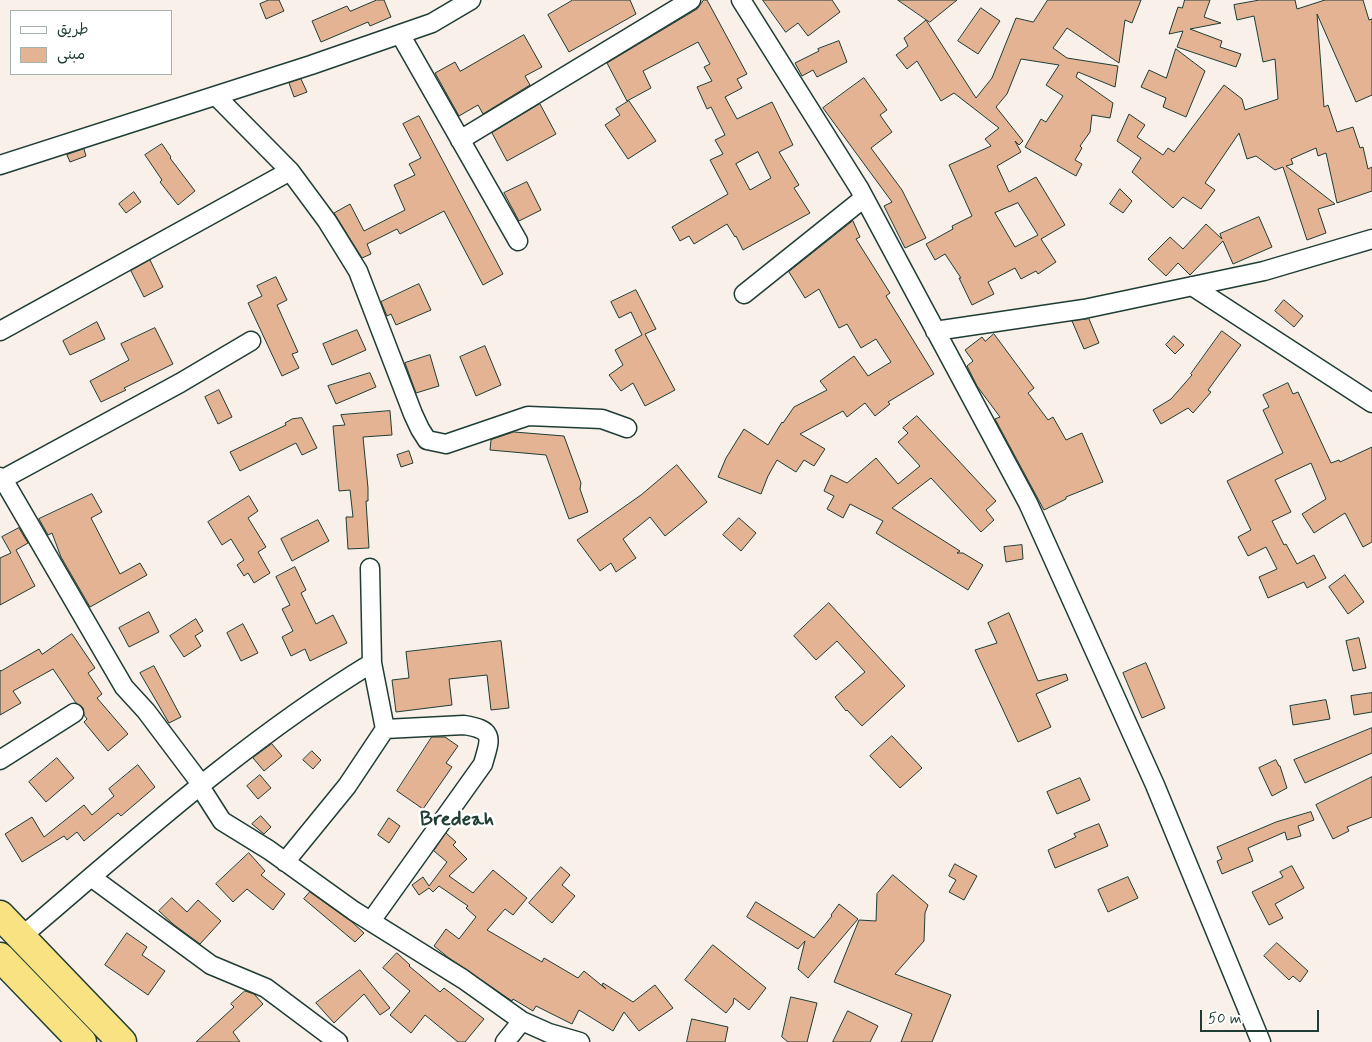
<!DOCTYPE html>
<meta charset="utf-8">
<style>
body{margin:0}
#map{position:relative;width:1372px;height:1042px;overflow:hidden;background:#f9f0ea;font-family:Mynerve,"Playpen Sans Arabic",sans-serif}
canvas{display:block}
.legend{position:absolute;left:10px;top:10px;width:162px;height:65px;box-sizing:border-box;background:#fff;border:1px solid #a5b1ae;margin:0;padding:6px 9px;list-style:none;font-size:15px;color:#1f3d34}
.legend li{display:flex;align-items:center;gap:10px;height:25px}
.legend b{width:25px;border:1px solid #a5b1ae}
.scale{position:absolute;left:1200px;top:1010px;width:119px;height:22px;box-sizing:border-box;border:2px solid #1f3d34;border-top:0;padding-left:6px;font-size:15px;line-height:18px;white-space:nowrap;color:#1f3d34;-webkit-text-stroke:4px #fff;paint-order:stroke}
</style>
<div id="map">
<canvas width="1372" height="1042"></canvas>
<ul class="legend">
<li><b style="height:6px;background:#fff"></b>طريق</li>
<li><b style="height:14px;background:#e3b394"></b>مبنى</li>
</ul>
<div class="scale">50 m</div>
</div>
<script>
const g = document.querySelector('canvas').getContext('2d');
g.lineJoin = 'round';
function paint(path, color) { g.fillStyle = color; g.fill(path, 'evenodd'); }
function strokePath(path, color, width, dash) { g.strokeStyle = color; g.lineWidth = width; g.lineCap = dash ? 'butt' : 'round'; g.setLineDash(dash || []); g.stroke(path); }
function drawText(font, color, halo, rows, align = 'center') {
  g.font = font + ' Mynerve,sans-serif'; g.lineWidth = 5; g.setLineDash([]); g.textBaseline = 'middle'; g.strokeStyle = halo; g.fillStyle = color; for (const [text, x, y, turn = 0] of rows) {
    g.save(); g.translate(x, y); g.rotate((+turn || 0) * Math.PI / 180); g.textAlign = isNaN(turn) ? turn : align; if (halo) g.strokeText(text, 0, 0); g.fillText(text, 0, 0); g.restore();
  }
}
const building = new Path2D(`
 M269,0H279L284,11L266,19L260,4Z
 M377,0H384L391,17L370,26L368,22L321,42L312,21L347,6L350,11Z
 M573,0H630L636,14L569,52L548,15Z
 M704,0H707L747,74L737,79L742,88L725,97L737,119L772,102L793,145L779,152L799,185L794,188L810,213L743,250L736,236L735,237L727,224L694,244L689,236L680,241L672,227L728,194L710,160L723,154L715,140L725,135L711,107L707,109L697,87L712,81L704,67L710,64L698,42L643,71L651,88L627,101L607,63L697,9ZM758,152L771,178L750,190L736,164Z
 M763,0H832L840,12L808,36L798,23L786,32Z
 M898,0H957L930,22Z
 M1048,0H1141L1132,23L1125,20L1119,63L1067,28L1053,48L1067,58L1118,66L1115,87L1078,72L1076,77L1113,103L1110,118L1092,115L1090,132L1080,146L1082,148L1075,160L1082,164L1076,176L1025,147L1041,119L1046,122L1063,96L1046,85L1059,65L1021,59L1007,94L996,107L1023,141L1019,145L1015,141L1021,152L997,166L1009,192L1036,177L1065,225L1041,239L1056,262L1038,274L1036,271L1021,279L1015,268L988,282L994,294L972,305L959,278H961L945,254L935,260L926,244L953,229L952,226L972,216L949,165L991,146L985,139L999,128L954,93L941,101L917,61L907,69L896,55L908,46L904,38L926,20L976,98L992,78L1016,18L1033,22ZM1018,203L1038,235L1015,247L995,213Z
 M1185,0H1210L1204,17L1221,23L1190,29L1222,41L1220,47L1241,54L1236,67L1177,47L1183,31L1169,34L1178,7L1182,8Z
 M1260,0H1295L1297,9L1325,0H1363L1369,20L1372,19V95L1356,102L1317,14L1324,107L1328,105L1337,132L1353,127L1360,148L1363,147L1368,169L1372,167V191L1337,203L1326,153L1318,156L1316,148L1291,159L1293,164L1286,166L1335,204L1318,209L1326,233L1307,240L1283,167L1275,170L1256,156L1247,159L1239,133L1205,183L1215,190L1201,209L1183,197L1173,208L1132,172L1141,158L1117,141L1129,114L1145,125L1137,137L1163,155L1168,148L1174,152L1224,85L1242,99L1245,110L1278,99L1275,59L1263,62L1254,16L1237,20L1234,5Z
 M981,8L1000,21L978,54L958,41Z
 M524,35L542,67L525,76L530,85L483,114L478,105L459,116L435,73L455,62L460,71Z
 M839,41L847,62L817,77L813,70L802,76L795,63L819,51L818,49Z
 M1176,49L1205,71L1186,117L1163,107L1166,98L1141,87L1149,70L1166,78Z
 M864,78L887,110L880,115L892,132L871,148L902,190L926,238L905,248L884,206L892,202L823,108Z
 M301,79L307,92L294,97L289,83Z
 M629,101L656,141L628,159L605,125L620,115L616,109Z
 M540,104L556,134L507,161L492,133Z
 M419,116L503,274L483,285L444,211L400,234L397,229L367,244L371,254L362,258L334,213L350,204L364,231L405,210L394,185L415,175L409,164L421,158L403,124Z
 M162,144L171,157L170,158L195,191L178,205L160,182L162,180L145,155Z
 M84,149L86,156L70,162L67,155Z
 M527,182L541,210L519,221L504,193Z
 M1120,189L1132,201L1123,213L1110,204Z
 M134,192L141,202L126,213L119,204Z
 M1259,217L1272,247L1233,264L1223,241L1190,275L1178,263L1166,276L1148,259L1170,237L1183,249L1206,224L1222,239L1220,234Z
 M853,221L860,237L856,239L890,293L886,296L934,374L888,402L890,404L875,416L865,403L847,417L843,411L800,434L825,449L814,466L804,460L796,472L777,460L768,476L761,494L718,477L726,458L744,429L768,445L782,422L783,423L794,407L827,390L820,381L854,356L868,376L891,362L876,339L861,348L847,324L839,328L819,289L805,298L789,272Z
 M150,260L163,287L144,297L131,271Z
 M276,277L287,300L277,305L298,352L292,354L299,368L282,376L248,303L262,296L257,286Z
 M419,284L431,310L396,325L391,314L387,316L381,302Z
 M636,290L656,329L645,334L675,390L645,406L633,383L621,391L609,375L623,365L615,350L642,335L631,312L619,318L611,302Z
 M1284,300L1303,316L1294,327L1275,311Z
 M1089,319L1099,343L1084,349L1072,321Z
 M97,322L105,339L70,355L63,341Z
 M155,328L173,364L124,388L126,390L101,402L90,381L129,360L121,344Z
 M357,330L366,350L332,365L323,344Z
 M1222,331L1241,345L1208,390L1211,392L1193,413L1188,408L1161,424L1153,410L1171,399L1192,375L1191,374Z
 M994,334L1034,388L1028,393L1048,420L1053,417L1066,440L1082,433L1103,482L1066,497V499L1044,510L995,419L1000,417L977,386L967,366L973,361L965,350L982,337L985,341Z
 M1174,336L1184,345L1175,354L1166,345Z
 M485,346L501,385L476,396L460,357Z
 M430,355L439,386L416,393L405,363Z
 M370,373L376,387L336,404L328,386Z
 M1288,383L1293,394L1298,392L1331,463L1339,460L1340,462L1372,447V542L1363,547L1345,513L1314,533L1302,514L1326,499L1311,463L1275,480L1291,512L1272,521L1284,545L1286,544L1297,564L1314,555L1326,578L1307,588L1304,582L1268,598L1259,577L1277,569L1266,547L1248,556L1238,537L1251,530L1227,481L1283,453L1263,410L1269,407L1263,395Z
 M219,390L232,417L218,424L205,397Z
 M390,411L392,435L363,437L368,488V501H366L369,548L348,549L346,517H353L350,490L339,491L333,426L345,425L341,415Z
 M917,416L996,501L986,510L994,520L981,532L931,478L892,508L960,551L957,553H963L983,565L968,590L876,533L883,521L850,504L843,518L827,509L834,496L824,491L831,475L847,483L876,458L898,484L920,466L898,442L908,433L903,428Z
 M302,418L317,448L302,455L296,443L240,471L230,452L286,425L285,423L292,419Z
 M514,432L564,436L581,483L580,489L588,512L569,519L546,455L490,450L491,440Z
 M409,451L413,463L401,467L397,455Z
 M677,465L707,502L665,536L650,517L623,539L636,558L616,572L611,563L600,571L577,540L641,495Z
 M92,494L102,512L91,518L120,574L140,563L147,575L90,607L61,557L52,533L48,535L39,519Z
 M249,496L258,511L248,518L266,547L258,552L270,573L254,583L248,573L244,576L237,565L244,560L231,539L222,545L208,522Z
 M739,518L756,533L741,551L723,535Z
 M318,520L329,541L292,561L281,539Z
 M19,528L28,543L16,550L35,586L0,605V558L11,553L2,537Z
 M1022,545L1023,559L1006,562L1004,547Z
 M295,567L306,590L301,593L316,624L333,615L347,643L310,661L305,649L291,656L282,637L293,631L282,609L290,605L276,577Z
 M1345,575L1364,602L1348,614L1329,587Z
 M829,603L905,686L862,726L847,710L846,711L835,697L865,672L837,641L816,660L794,636Z
 M149,612L159,632L129,647L119,628Z
 M1009,613L1038,681L1066,674L1068,680L1036,694L1051,727L1018,742L975,650L997,643L988,623Z
 M196,619L203,631L195,636L201,646L184,657L170,636Z
 M243,624L258,653L241,661L227,633Z
 M72,634L95,668L88,673L102,694L97,698L128,734L108,751L84,722L87,719L84,715L83,708L76,703L53,669L13,691L21,703L0,715V670L1,671L39,649L42,654Z
 M1359,638L1366,668L1353,671L1346,641Z
 M501,641L509,708L491,710L487,675L449,679L452,705L396,712L392,680L409,678L406,652Z
 M1146,663L1165,708L1142,718L1123,673Z
 M154,666L181,717L169,723L140,673Z
 M1372,693V712L1354,715L1351,696Z
 M1326,700L1330,719L1293,725L1290,706Z
 M1372,728V753L1305,783L1294,760Z
 M892,736L922,768L900,788L870,756Z
 M432,737H445L458,746L446,763L452,767L423,809L397,791Z
 M272,744L282,756L264,771L253,758Z
 M312,751L321,760L313,769L303,760Z
 M57,758L74,778L46,802L29,782Z
 M1276,760L1279,766H1280L1287,788L1272,796L1259,768Z
 M138,765L155,787L121,816L118,813L84,841L77,832L67,840L64,836L22,862L5,834L32,817L44,837L84,805L92,815L114,796L109,789Z
 M260,775L271,788L258,799L247,786Z
 M1372,777V817L1347,827L1349,831L1333,839L1316,805Z
 M1080,778L1090,800L1057,814L1047,792Z
 M1311,812L1314,820L1298,826L1301,836L1287,840L1285,832L1248,848L1253,861L1222,874L1217,861L1222,859L1217,847L1276,822Z
 M261,816L271,827L264,834L252,824Z
 M389,818L400,826L389,843L378,835Z
 M1099,824L1108,846L1055,868L1048,850L1076,837L1074,834Z
 M446,833L456,842L453,845L467,859L449,876L473,893L493,870L527,898L513,915L505,909L487,930L542,962L544,958L578,978L584,971L606,989L602,985L603,983L633,1002L655,985L673,1008L639,1031L624,1012L613,1031L579,1010L572,1024L536,1006L533,1011L513,999L512,1001L449,958L434,946L446,929L459,939L476,917L466,908L468,906L439,886L433,892L429,888L419,895L412,885L423,877L429,886L447,862L434,851Z
 M249,853L265,871L261,875L285,894L273,910L247,889L233,902L216,884Z
 M955,864L977,876L964,900L949,892L956,880L949,876Z
 M1292,866L1304,888L1275,904L1283,918L1269,925L1252,892L1283,877L1280,872Z
 M561,867L570,875L562,885L575,896L552,923L529,903Z
 M893,875L928,905L925,913L924,941L895,974L951,995L932,1042H901L912,1014L834,982L859,920L876,921L877,894Z
 M1128,877L1138,898L1108,912L1098,890Z
 M310,892L352,922L364,933L355,942L304,899Z
 M172,898L187,912L198,900L221,921L200,944L173,924L159,911Z
 M756,902L814,938L832,916L831,915L839,904L858,919L808,978L798,969L805,941L798,949L747,917Z
 M127,933L147,947L142,955L165,971L148,995L105,965Z
 M1277,943L1308,971L1300,982L1293,976L1289,980L1264,956Z
 M713,945L766,988L749,1010L734,998L733,1004L726,1013L685,980Z
 M397,953L410,965L409,966L440,992L444,988L484,1019L465,1042H458L425,1015L411,1033L390,1015L410,991L383,968Z
 M360,970L390,1008L380,1015L364,994L334,1023L316,1003Z
 M245,991L254,994L263,1004L233,1032L240,1042H196L234,1007L231,1004Z
 M791,997L817,1003L807,1042H788L782,1037Z
 M848,1011L878,1026L870,1042H833Z
 M692,1019L728,1027L725,1042H687Z`);
paint(building, '#e3b394');
strokePath(building, '#1f3d34', 1);
const street = new Path2D(`
 M741,0L859,188L1028,503L1155,785L1261,1042
 M400,34L518,241
 M216,96L290,171L327,221L358,271L413,414L420,429L427,440L446,444L528,416L602,419L627,428
 M460,140L691,0
 M0,165L311,65L432,23L471,0
 M1192,286L1372,403
 M744,294L864,198
 M0,331L290,171
 M935,331L1084,309L1264,271L1372,239
 M0,477L3,479L124,687L146,711L201,784
 M3,479L180,383L251,341
 M0,760L74,713
 M199,785L222,821L269,850L354,911L463,979L522,1021L549,1033L580,1042
 M285,862L347,786L385,729L372,663L370,568
 M91,877L211,965L266,988L338,1042
 M371,921L483,764C490,739 496,730 464,725L385,729
 M21,937C134,841 245,740 372,663
 M505,1042L522,1021`);
const highway = new Path2D(`
 M0,915L122,1042
 M0,957L82,1042`);
strokePath(street, '#1f3d34', 21);
strokePath(highway, '#1f3d34', 31);
strokePath(street, '#fff', 18);
strokePath(highway, '#f8e281', 28);
drawText('bold 21px', '#1f3d34', '#fff', [
 ["Bredeah",457,821]
]);
</script>
